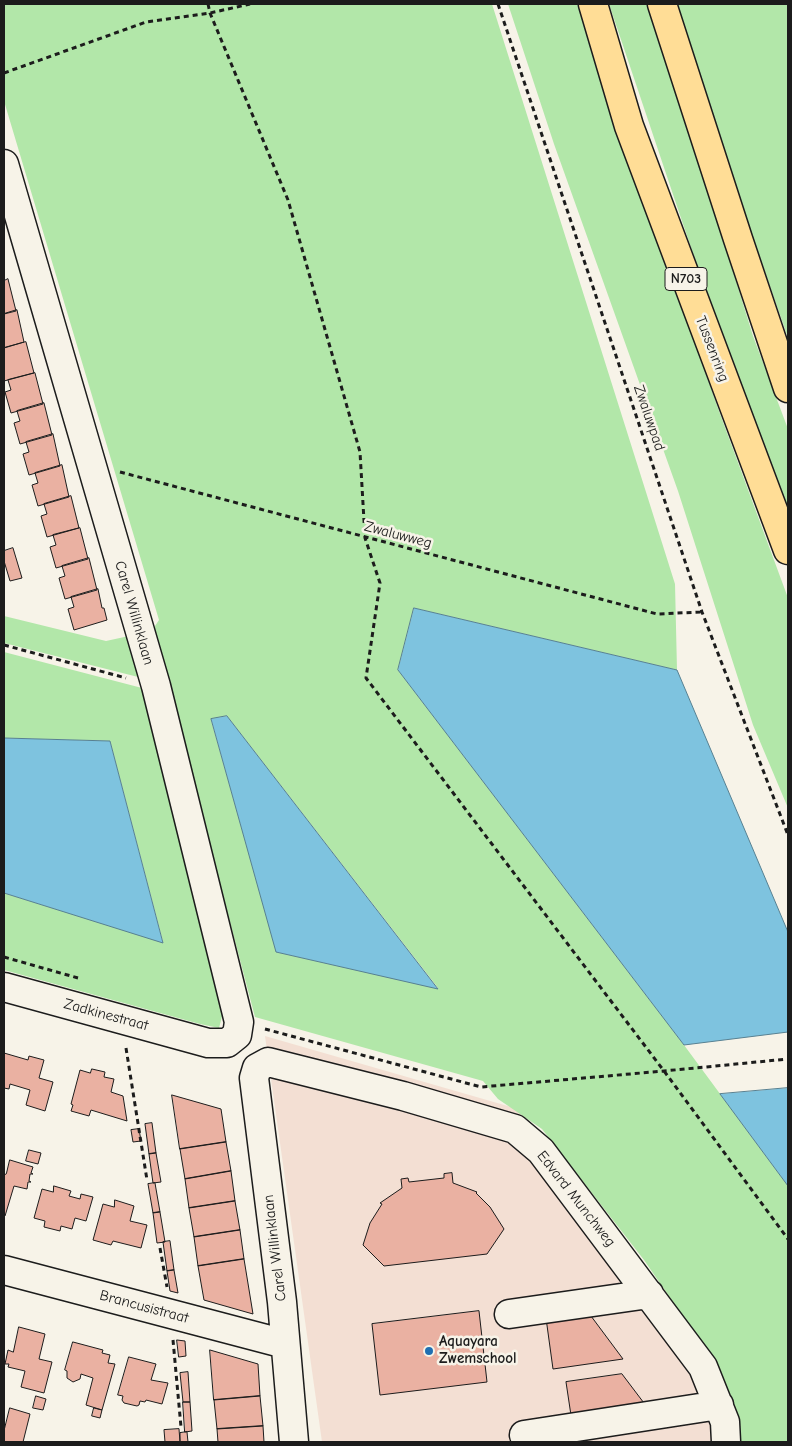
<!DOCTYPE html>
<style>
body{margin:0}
#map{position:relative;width:792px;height:1446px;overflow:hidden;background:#f7f3e8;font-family:"Comic Neue",sans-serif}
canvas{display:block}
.frame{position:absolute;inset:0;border:5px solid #1c1c1c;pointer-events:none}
</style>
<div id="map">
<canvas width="792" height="1446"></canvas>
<div class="frame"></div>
</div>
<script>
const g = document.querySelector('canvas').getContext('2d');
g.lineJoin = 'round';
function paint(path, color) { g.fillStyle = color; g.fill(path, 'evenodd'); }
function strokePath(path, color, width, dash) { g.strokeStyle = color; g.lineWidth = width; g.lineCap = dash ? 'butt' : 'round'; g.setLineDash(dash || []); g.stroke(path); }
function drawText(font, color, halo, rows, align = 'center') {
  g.font = font + ' "Comic Neue",sans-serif'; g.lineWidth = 5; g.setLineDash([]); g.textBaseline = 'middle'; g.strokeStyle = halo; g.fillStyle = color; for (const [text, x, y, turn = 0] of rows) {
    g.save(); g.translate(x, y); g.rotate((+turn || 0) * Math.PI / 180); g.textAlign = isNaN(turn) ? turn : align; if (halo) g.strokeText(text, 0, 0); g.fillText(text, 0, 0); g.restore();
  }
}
paint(new Path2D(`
 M265,1036L518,1109L788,1442H322Z`), '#f3dfd3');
paint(new Path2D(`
 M4,4H492L675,584L677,670L414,608L398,670L684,1045L788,1186V1442H738L736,1413L706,1350L644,1260L542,1129L498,1099L483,1081L255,1017L153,629L159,620L4,101ZM227,716L438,988L277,952L211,720Z
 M508,4H583L642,193L719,411L788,598V808L753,725L678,491L554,144Z
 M609,4H647L686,119L753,336L788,429V515C722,347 667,175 609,4Z
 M676,4H788V338L748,223Z
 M4,616L106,641L129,636L142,678L4,643Z
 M4,652L142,688L213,956L224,1009L219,1028L200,1024L4,970V893L163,942L110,741L4,738Z`), '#b2e7a9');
const water = new Path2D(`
 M414,608L677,670L788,932V1032L684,1045L398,670Z
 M227,716L438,989L276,952L211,719Z
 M4,738L110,741L163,943L4,893Z
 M788,1088V1186L720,1094Z`);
paint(water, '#7ec3df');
strokePath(water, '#578091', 1);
const building = new Path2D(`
 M8,279L16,311L4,314V281Z
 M17,310L24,342L4,348V314Z
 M26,342L34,373L4,381V348Z
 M35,373L43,404L11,413L5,392L11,390L8,380Z
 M44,403L52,435L20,444L14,423L20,421L17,411Z
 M53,434L60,466L29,475L23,454L29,452L26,442Z
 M62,465L69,497L38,506L32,485L38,483L35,473Z
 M71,496L79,528L47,537L41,516L47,514L44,504Z
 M80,528L88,559L56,568L50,547L56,545L53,535Z
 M13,548L22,578L10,581L4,561V551Z
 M89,558L97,590L65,599L59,578L65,576L62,566Z
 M98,589L102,608H104L107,620L74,630L68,609L74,607L71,597Z
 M4,1053L28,1060L29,1056L44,1060L39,1078L53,1082L45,1111L26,1105L30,1090L10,1084L9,1089L4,1088Z
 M92,1069L105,1072L104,1077L114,1079L111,1092L123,1096L127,1121L91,1110L89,1116L71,1111L73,1105L71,1104L80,1070L90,1073Z
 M172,1095L221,1109L226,1142L180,1149Z
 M152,1123L156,1153L149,1154L145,1124Z
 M139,1129L141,1141L133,1142L131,1130Z
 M226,1142L231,1171L185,1179L180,1149Z
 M29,1150L41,1153L38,1164L26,1161Z
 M156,1153L161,1182L153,1183L149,1154Z
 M10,1160L33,1167L31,1173L33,1174H30L29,1181L31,1182H28L27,1189L14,1186L5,1216H4V1175L6,1174Z
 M231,1171L235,1201L189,1208L185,1179Z
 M452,1173L453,1183L477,1192L476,1193L490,1207L504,1229L487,1254L384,1266L363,1245L370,1223L382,1204L380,1203L402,1188L401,1179L408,1178L409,1182L444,1178V1174Z
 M155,1183L160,1212L153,1213L148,1184Z
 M54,1186L71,1191L69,1196L80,1199L81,1194L93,1197L86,1221L75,1218L72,1229L61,1226L60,1231L44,1227L45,1221L34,1218L42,1189L53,1192Z
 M115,1200L134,1206L130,1221L147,1225L141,1248L113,1241L111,1245L93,1240L103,1204L114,1207Z
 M235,1201L240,1230L194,1237L189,1208Z
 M160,1212L165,1242L157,1243L153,1213Z
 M240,1230L244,1259L198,1266L194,1237Z
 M170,1241L174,1270L167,1271L163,1242Z
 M244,1259L253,1314L204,1300L198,1266Z
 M174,1270L178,1293L170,1291L167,1271Z
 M479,1311L487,1382L380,1395L372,1324Z
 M588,1312L623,1359L553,1369L546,1318Z
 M19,1327L45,1334L39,1359L52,1362L44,1393L21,1387L25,1371L8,1367L9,1364H5L8,1350L13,1352Z
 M177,1340L185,1341L186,1356L179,1357Z
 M73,1342L103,1350L102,1353L110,1355L108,1363L115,1364L102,1410L86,1405L93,1378L81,1374L80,1379L73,1382L67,1378V1371L65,1370Z
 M210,1350L258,1364L260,1396L214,1400Z
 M129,1357L156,1364L151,1380L168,1383L162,1404L146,1400L145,1402L140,1401L139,1405L137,1406L124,1403L122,1400L123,1396L118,1395Z
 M188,1372L190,1402H183L180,1373Z
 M622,1374L650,1411L572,1422L566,1382Z
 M36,1396L46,1399L43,1410L33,1408Z
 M260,1396L263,1426L217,1429L214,1400Z
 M183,1402H190L192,1431L185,1432Z
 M10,1408L30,1414L23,1442H4V1431Z
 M94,1408L102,1410L100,1418L92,1416Z
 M263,1426L264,1442H218L217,1429Z
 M179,1429L180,1442H165L164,1430Z
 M187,1432L188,1442H180V1433Z`);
paint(building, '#eab1a2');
strokePath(building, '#1c1c1c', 1);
const minor = new Path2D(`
 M4,164L156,686L239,1022L237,1035L227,1043H208L4,987
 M4,1270L285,1344
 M509,1314L649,1294
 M524,1435L719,1405
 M294,1442L282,1302L254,1078L257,1068L268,1062L403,1096L515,1129L541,1151L703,1367L725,1422L726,1442`);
const highway = new Path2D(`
 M593,4L629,126L788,550
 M662,4L738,239L788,388`);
strokePath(minor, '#1c1c1c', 31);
strokePath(highway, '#1c1c1c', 31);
strokePath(new Path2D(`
 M208,4L210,13L288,200L360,452L365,538L380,583L366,678L664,1071L788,1239
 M498,4L702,612L788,835
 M4,73L146,22L210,13L250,4
 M120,472L657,614L702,612
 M4,645L126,678
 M4,957L78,978
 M265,1029L481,1087L664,1071L788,1059
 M126,1048L147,1180
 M160,1248L167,1287
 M173,1340L181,1427`), '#1c1c1c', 3, [5, 4]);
strokePath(minor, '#f7f3e8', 28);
strokePath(highway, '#ffdd96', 28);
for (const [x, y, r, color] of [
 [429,1351,5,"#1f6fb2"]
]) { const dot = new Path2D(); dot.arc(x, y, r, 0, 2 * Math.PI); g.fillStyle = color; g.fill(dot); strokePath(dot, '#f7f3e8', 2); }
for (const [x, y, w] of [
 [686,279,42]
]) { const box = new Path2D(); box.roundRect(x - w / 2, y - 11.5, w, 23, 4); g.fillStyle = '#f7f3e8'; g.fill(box); strokePath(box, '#1c1c1c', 1); }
drawText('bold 14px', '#1c1c1c', null, [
 ["N703",686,279]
]);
drawText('15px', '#1c1c1c', '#f7f3e8', [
 ["Tussenring",712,349,69],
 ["Zwaluwpad",649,418,71],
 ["Zwaluwweg",398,535,15],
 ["Carel Willinklaan",134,613,74],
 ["Zadkinestraat",106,1015,15],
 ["Edvard Munchweg",576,1199,52],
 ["Carel Willinklaan",275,1248,-97],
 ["Brancusistraat",144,1307,15]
]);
drawText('bold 15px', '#1c1c1c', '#f7f3e8', [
 ["Aquayara",439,1342],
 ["Zwemschool",439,1359]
], 'left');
</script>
